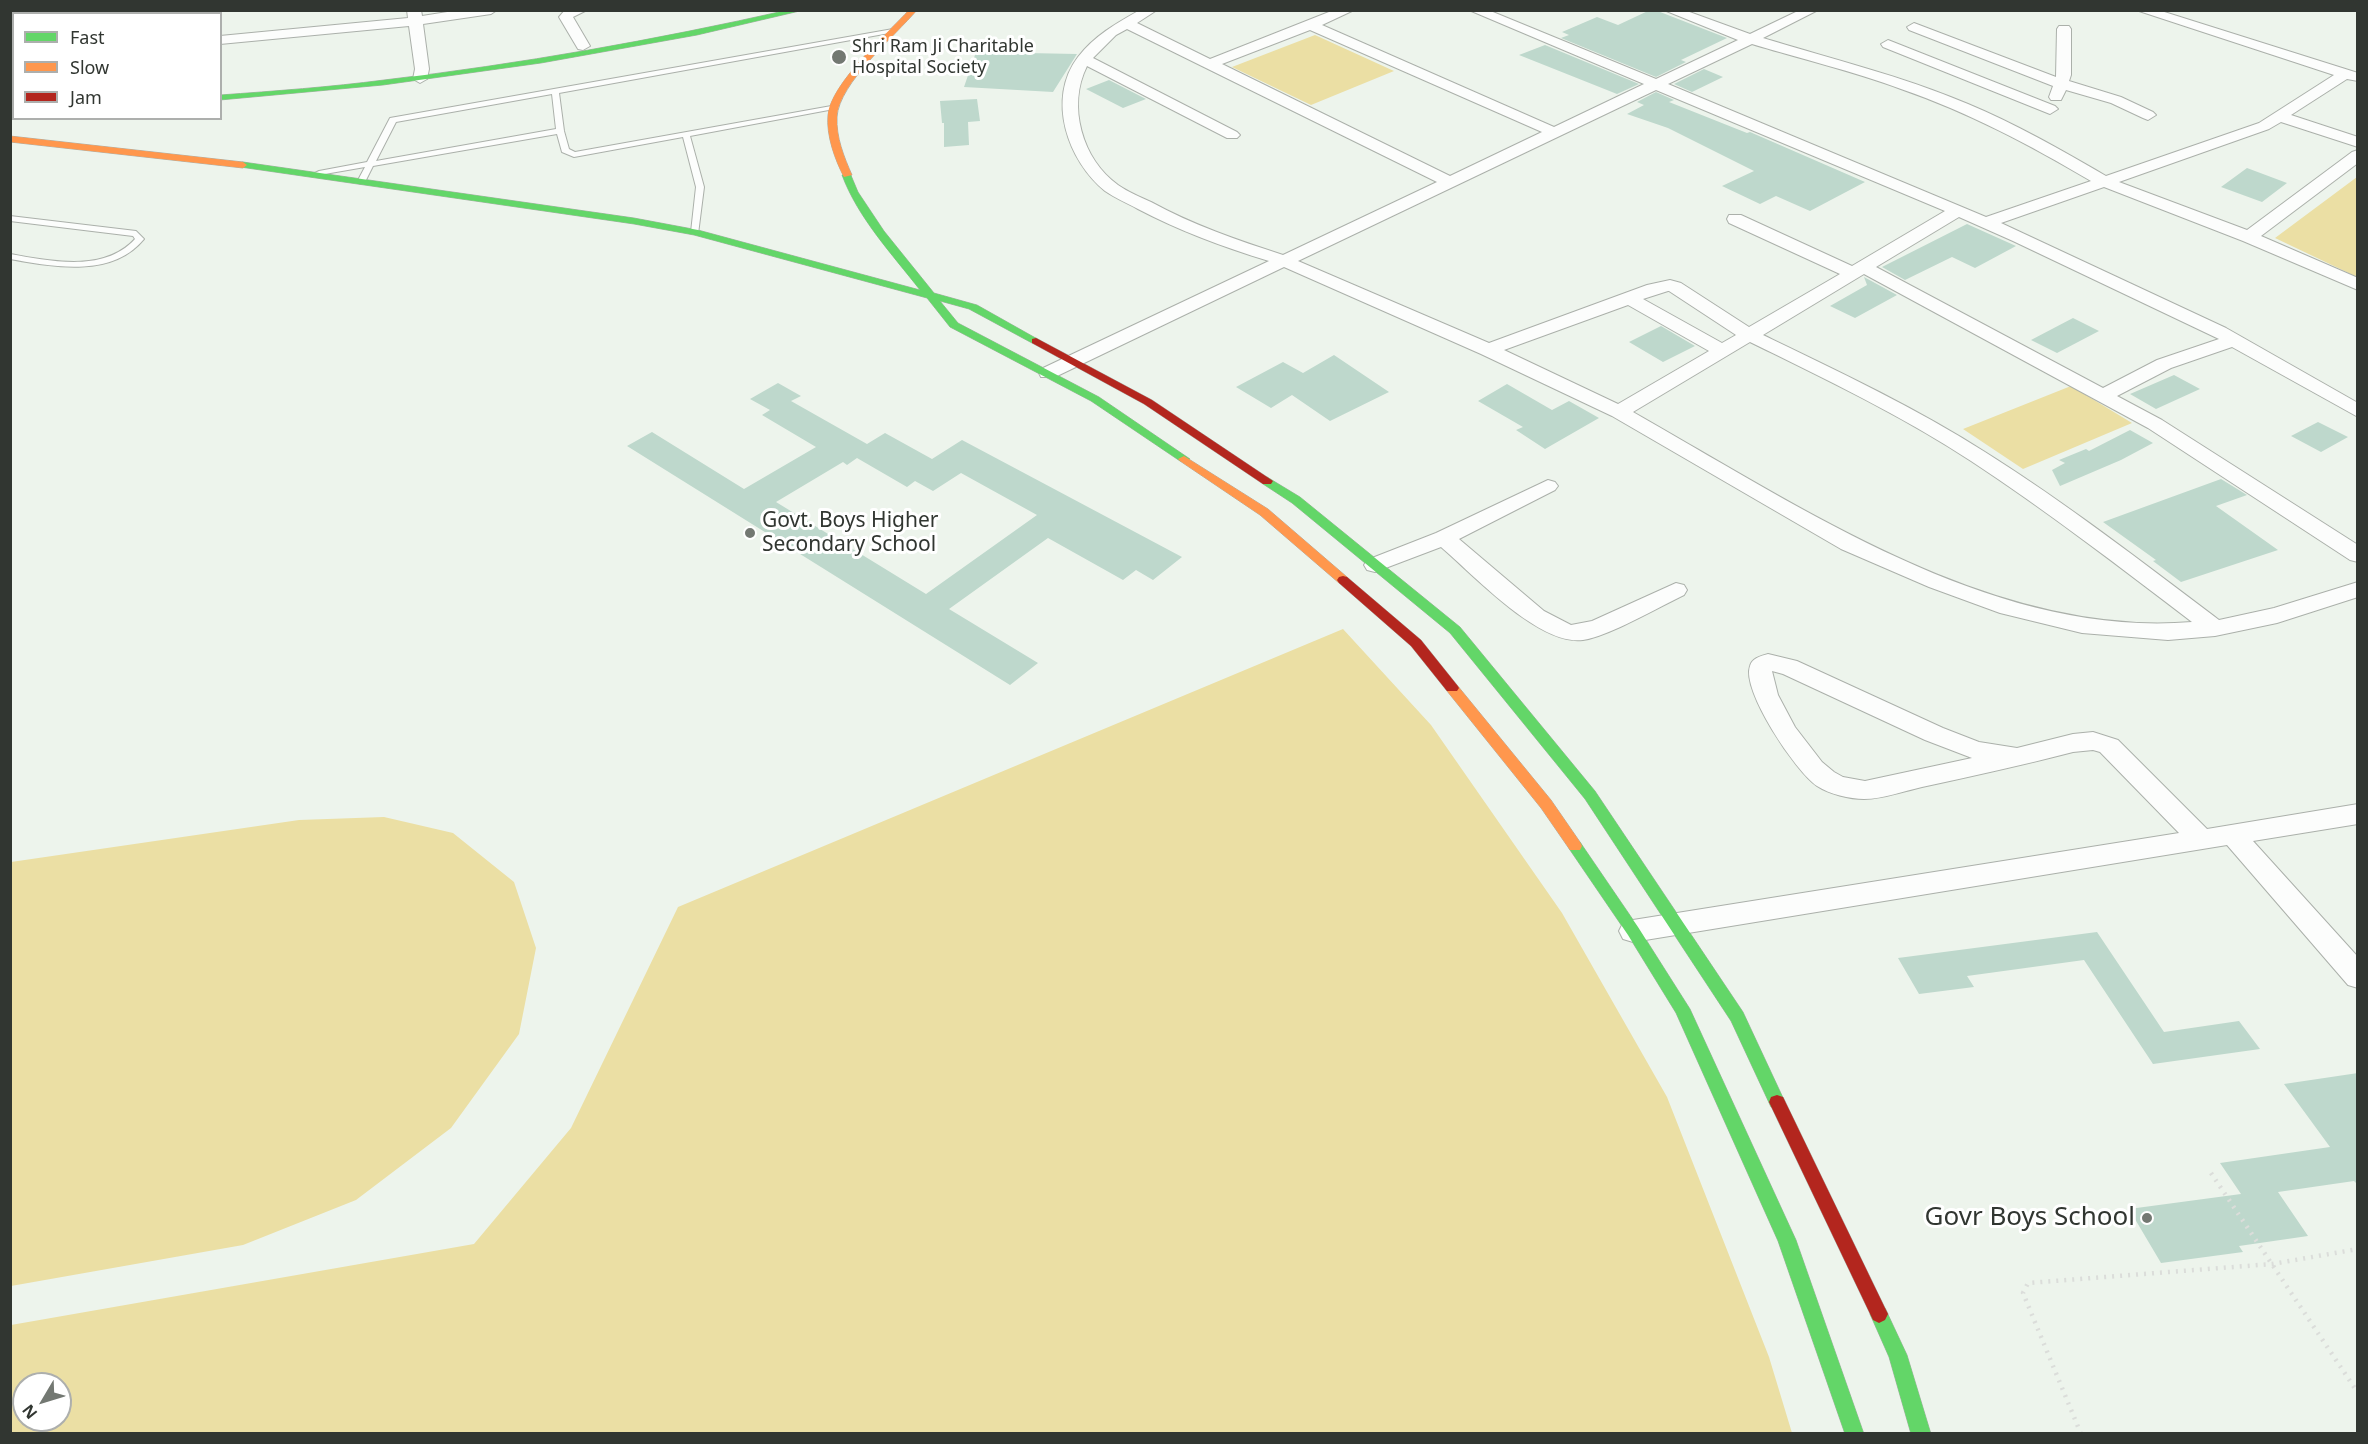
<!DOCTYPE html>
<style>
body{margin:0}
#map{position:relative;width:2368px;height:1444px;overflow:hidden;background:#edf4ec;font-family:"Noto Sans",sans-serif}
canvas{display:block}
.frame{position:absolute;inset:0;border:12px solid #313631;pointer-events:none}
.legend{position:absolute;left:12px;top:12px;width:210px;height:108px;box-sizing:border-box;background:#fff;border:2px solid #adafad;margin:0;padding:8px 10px;list-style:none;font-size:18px;color:#313631}
.legend li{display:flex;align-items:center;gap:12px;height:30px}
.legend b{width:30px;border:2px solid #adafad}
.north{position:absolute;left:12px;top:1372px;width:60px;height:60px;box-sizing:border-box;background:#fff;border:2px solid #adafad;border-radius:50%;rotate:232deg;font-size:16px;font-weight:700;line-height:24px;text-align:center;color:#313631}
.north::after{content:'';display:block;margin:auto;width:21px;height:27px;background:#737872;clip-path:polygon(50% 0,100% 100%,50% 72%,0 100%)}
</style>
<div id="map">
<canvas width="2368" height="1444"></canvas>
<div class="frame"></div>
<ul class="legend">
<li><b style="height:8px;background:#63d668"></b>Fast</li>
<li><b style="height:8px;background:#ff974d"></b>Slow</li>
<li><b style="height:8px;background:#b3261e"></b>Jam</li>
</ul>
<div class="north">N</div>
</div>
<script>
const g = document.querySelector('canvas').getContext('2d');
g.lineJoin = 'round';
function paint(path, color) { g.fillStyle = color; g.fill(path, 'evenodd'); }
function strokePath(path, color, width, dash) { g.strokeStyle = color; g.lineWidth = width; g.lineCap = dash ? 'butt' : 'round'; g.setLineDash(dash || []); g.stroke(path); }
function drawText(font, color, halo, rows, align = 'center') {
  g.font = font + ' "Noto Sans",sans-serif'; g.lineWidth = 6; g.setLineDash([]); g.textBaseline = 'middle'; g.strokeStyle = halo; g.fillStyle = color; for (const [text, x, y, turn = 0] of rows) {
    g.save(); g.translate(x, y); g.rotate((+turn || 0) * Math.PI / 180); g.textAlign = isNaN(turn) ? turn : align; if (halo) g.strokeText(text, 0, 0); g.fillText(text, 0, 0); g.restore();
  }
}
paint(new Path2D(`
 M1315,35L1394,71L1311,105L1232,67Z
 M2357,177V277L2275,238Z
 M2071,386L2132,423L2023,469L1963,429Z
 M1343,629L1431,725L1562,913L1667,1097L1769,1357L1792,1433H11V1325L474,1244L571,1128L678,907ZM24,1384H60V1420H24Z
 M384,817L453,833L514,882L536,948L519,1034L451,1128L356,1200L243,1245L11,1286V862L299,820Z`), '#ebdfa4');
paint(new Path2D(`
 M1650,10H1655L1727,38L1681,60L1686,62L1656,77L1561,38L1569,35L1562,32L1597,17L1618,25Z
 M1545,45L1639,84L1617,94L1519,55Z
 M976,52L1077,54L1053,92L964,87Z
 M1704,69L1723,77L1692,92L1674,84Z
 M1109,80L1146,99L1123,108L1086,89Z
 M1656,92L1674,100L1669,102L1747,133L1750,132L1865,182L1810,211L1776,196L1760,204L1722,186L1754,171L1668,128L1627,114L1644,105L1637,102Z
 M977,99L980,121L968,122L969,145L944,147V123H942L940,101Z
 M2247,168L2287,183L2262,202L2221,187Z
 M1967,224L2016,246L1975,268L1952,257L1905,280L1882,267Z
 M1864,277L1897,295L1855,318L1830,306L1867,285Z
 M2073,318L2099,331L2057,353L2031,340Z
 M1661,326L1695,346L1663,362L1629,342Z
 M1334,355L1389,392L1330,421L1292,395L1271,408L1236,387L1283,362L1303,373Z
 M2174,375L2200,389L2156,409L2130,394Z
 M778,383L801,396L791,401L867,444L885,433L932,459L962,440L1182,557L1153,580L1136,570L1123,580L1048,538L949,609L1038,663L1010,685L627,446L652,432L744,489L816,447L762,415L770,410L750,399ZM857,458L907,487L915,481L933,491L961,473L1037,515L926,594L776,502L843,462L847,465Z
 M1507,384L1552,410L1569,401L1599,418L1545,449L1516,430L1523,427L1478,401Z
 M2318,422L2348,437L2321,452L2291,436Z
 M2130,430L2153,443L2121,460L2060,486L2052,470L2065,463L2059,460L2086,449L2089,451Z
 M2221,479L2247,495L2216,506L2278,550L2181,582L2153,561L2156,560L2103,522Z
 M2097,932L2164,1032L2239,1021L2260,1049L2153,1064L2084,960L1967,976L1974,987L1919,994L1898,958Z
 M2358,1073V1185L2354,1181L2278,1192L2308,1236L2239,1246L2243,1252L2161,1263L2129,1209L2241,1194L2220,1163L2330,1147L2284,1084Z`), '#bed8cc');
const lane = new Path2D(`
 M893,29L895,30V32L559,93L564,131L569,149L575,152L837,105V109H834L690,136L704,187L698,234L691,232L696,187L683,137L574,157L562,152L557,134L373,166L365,182L361,184L357,182L365,167L319,175L315,173L319,171L367,162L390,118ZM552,94L556,129L376,161L396,122Z
 M10,216L136,231L144,239C112,278 54,267 10,259V254C51,261 104,273 135,239L133,236L10,221Z`);
const street = new Path2D(`
 M21,10H34L32,14H18Z
 M127,10H188L184,14H122Z
 M407,10H421L422,16L460,10H497L491,14L423,24L429,69L427,79L420,83L413,79L415,69L409,26L220,44V36L408,18Z
 M587,10L573,17L590,46L583,50L578,49L559,17L565,10Z
 M1140,10H1157L1137,23L1210,59L1334,10H1354L1322,25L1554,127L1644,84L1469,10H1488L1656,79L1738,40L1664,10H1684L1750,34L1800,10H1818L1763,38C1832,59 1902,76 1968,104C2016,124 2061,150 2106,176L2259,123L2334,75L2136,10H2158L2358,73V81L2347,79L2291,115L2358,137V147L2281,122L2269,129L2119,182L2247,230L2352,152L2358,150V163L2261,236L2358,278V290L2243,241L2104,187L2001,223L2226,328L2358,403V417L2232,347L2171,368L2117,396L2162,420L2358,545V562L2350,560L2148,428L1864,274L1763,335C1838,371 1914,407 1985,452C2066,503 2142,562 2219,620L2274,608L2358,582V597L2277,623L2215,636L2168,640L2082,633L2000,613L1929,587L1841,549L1612,416L1481,354L1284,267L1055,377H1041L1039,373L1041,369L1269,261C1223,247 1180,231 1138,209C1127,203 1115,198 1105,191C1068,161 1046,99 1078,57C1095,35 1117,23 1140,10ZM1127,29L1437,182L1283,255C1237,240 1193,225 1151,202C1140,197 1128,192 1118,185C1082,159 1067,106 1087,66L1227,138H1237L1240,135L1237,132L1093,58L1116,35ZM1310,30L1542,132L1450,176L1222,64ZM1752,44C1801,59 1853,71 1901,89C1970,113 2028,144 2091,181L1986,217L1668,84ZM1656,90L1945,211L1852,266L1741,215H1729L1727,219L1729,223L1840,274L1749,327L1681,283L1670,280L1647,285L1489,343L1298,261ZM1959,217L2013,241L2219,339L2157,360L2103,388L1876,267ZM1668,291H1669L1736,335L1722,343L1643,299ZM1628,305L1709,351L1618,404L1504,350ZM1750,342C1825,379 1901,415 1971,461C2047,511 2120,567 2192,622C1993,639 1799,506 1633,412Z
 M1914,23L2056,77L2057,29L2059,26H2069L2071,29V75L2069,81L2121,97L2153,112L2156,115L2148,120L2143,118L2111,103L2066,90L2061,100H2051L2049,97L2053,86L1909,30L1907,27Z
 M1888,40L2055,106L2058,109L2050,114L2045,112L1883,47L1881,44Z
 M10,49H14V57H10Z
 M1548,480L1555,482L1558,486L1555,490L1459,539L1544,611L1571,625L1592,621L1676,583L1684,585L1687,590L1684,595C1659,607 1609,636 1583,640C1539,646 1474,575 1441,547L1375,572L1367,570L1364,565L1367,560L1436,533Z
 M1768,654L1797,661L1943,728L1979,742L2017,748L2073,734L2093,732L2118,740L2207,829L2358,804V824L2253,841L2358,957V988L2348,985L2227,845L1633,942L1623,939L1619,931L1623,923L1633,920L2179,833L2100,752L2093,750L2073,752C2023,765 1973,776 1922,787C1904,791 1883,799 1864,799C1850,799 1829,794 1817,786C1796,772 1741,690 1750,666C1752,658 1761,656 1768,654ZM1772,671L1783,674L1925,740L1972,758L1865,781L1843,777L1834,772L1822,762L1795,727L1778,695Z`);
const fast = new Path2D(`
 M788,10H804L697,35L541,63L383,85L220,100V95C275,91 330,87 384,80C520,64 655,40 788,10Z
 M243,162L634,218L698,230L920,290C892,254 858,218 842,175L850,173L858,192L884,231L934,293L977,305L1041,341L1040,343H1032L969,309L940,301L958,323L1099,397L1190,459L1184,462L1180,461L1091,401L950,327L927,298L694,235L634,224L240,167L239,165Z
 M1267,477L1300,497L1460,627L1595,791L1743,1012L1785,1102L1783,1107L1777,1109L1771,1107L1731,1021L1585,799L1450,633L1292,503L1263,484L1261,481L1263,478Z
 M1575,840L1580,842L1638,927L1690,1009L1796,1240L1864,1434H1845L1778,1241L1676,1013L1628,935L1570,850L1568,846L1570,842Z
 M1879,1305L1885,1308L1907,1355L1931,1434H1911L1889,1357L1870,1314L1873,1308Z`);
const slow = new Path2D(`
 M909,10H917C895,36 839,83 837,117C836,137 844,157 852,175L844,177C835,160 826,135 828,115C831,83 887,34 909,10Z
 M10,102H14V108H10Z
 M10,136L243,162L247,165L243,168L10,142Z
 M1184,456L1268,509L1347,577L1349,580L1347,583H1339L1260,515L1180,461L1178,459Z
 M1452,683L1457,685L1551,800L1580,842L1582,846L1580,850H1570L1541,808L1447,691L1445,688L1447,685Z`);
const jam = new Path2D(`
 M1036,338L1152,400L1273,481L1271,484H1263L1144,404L1032,343V339Z
 M1343,576L1347,577L1421,640L1457,685L1459,688L1457,691H1447L1411,646L1339,583L1337,580L1339,577Z
 M1777,1095L1783,1097L1885,1308L1888,1314L1885,1320L1879,1323L1873,1320L1769,1102L1771,1097Z`);
strokePath(lane, '#abb0aa', 2);
strokePath(street, '#abb0aa', 2);
strokePath(fast, '#abb0aa', 1);
strokePath(slow, '#abb0aa', 1);
strokePath(jam, '#abb0aa', 1);
strokePath(new Path2D(`
 M2211,1173L2358,1393
 M2081,1434L2023,1293L2028,1283L2272,1264L2358,1249`), '#dbddda', 4.5, [2, 6]);
paint(lane, '#fcfdfc');
paint(street, '#fcfdfc');
paint(fast, '#63d668');
paint(slow, '#ff974d');
paint(jam, '#b3261e');
for (const [x, y, r, color] of [
 [839,57,8,"#737872"],
 [750,533,6,"#737872"],
 [2147,1218,6,"#737872"]
]) { const dot = new Path2D(); dot.arc(x, y, r, 0, 2 * Math.PI); g.fillStyle = color; g.fill(dot); strokePath(dot, '#fff', 2); }
drawText('18px', '#313631', '#fff', [
 ["Shri Ram Ji Charitable",852,47],
 ["Hospital Society",852,68]
], 'left');
drawText('21px', '#313631', '#fff', [
 ["Govt. Boys Higher",762,521],
 ["Secondary School",762,545]
], 'left');
drawText('26px', '#313631', '#fff', [
 ["Govr Boys School",2135,1218]
], 'right');
</script>
